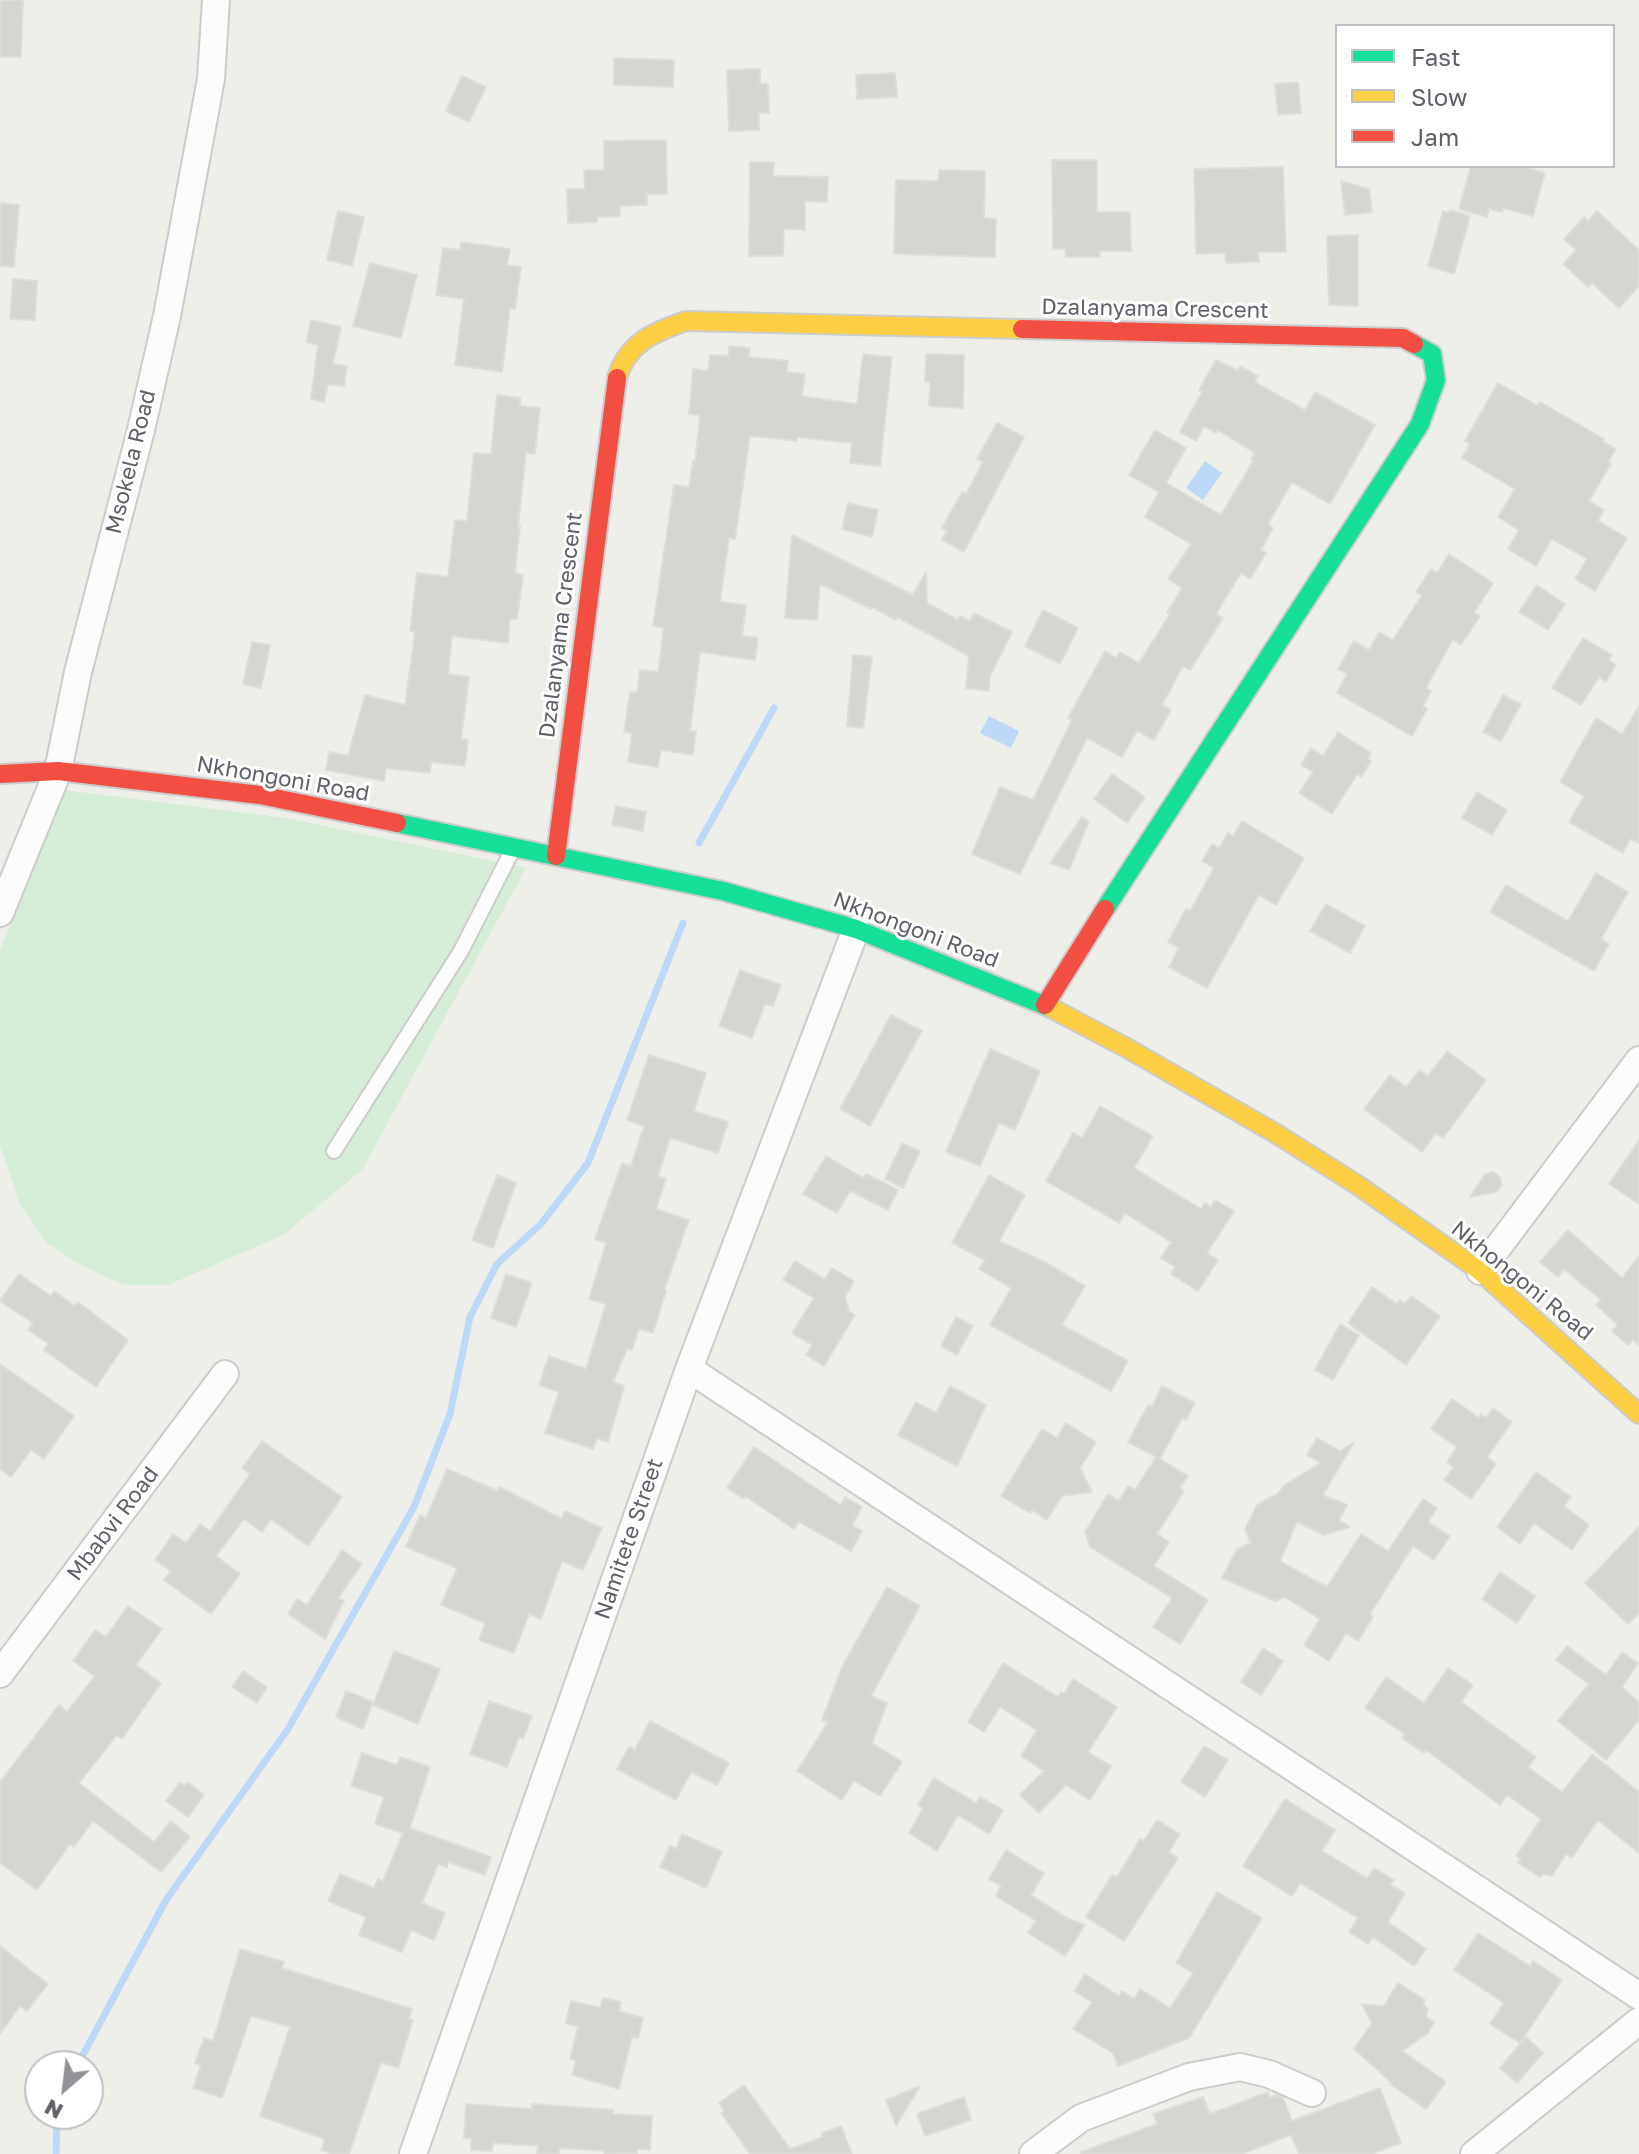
<!DOCTYPE html>
<style>
body{margin:0}
#map{position:relative;width:1639px;height:2154px;overflow:hidden;background:#eeeee9;font-family:"Golos Text",sans-serif}
canvas{display:block}
.legend{position:absolute;left:1335px;top:24px;width:280px;height:144px;box-sizing:border-box;background:#fff;border:2px solid #bfc0c3;margin:0;padding:10px 14px;list-style:none;font-size:24px;color:#5e6168}
.legend li{display:flex;align-items:center;gap:16px;height:40px}
.legend b{width:40px;border:2px solid #bfc0c3}
.north{position:absolute;left:24px;top:2050px;width:80px;height:80px;box-sizing:border-box;background:#fff;border:2px solid #bfc0c3;border-radius:50%;rotate:208deg;font-size:22px;font-weight:700;line-height:32px;text-align:center;color:#5e6168}
.north::after{content:'';display:block;margin:auto;width:28px;height:36px;background:#909295;clip-path:polygon(50% 0,100% 100%,50% 72%,0 100%)}
</style>
<div id="map">
<canvas width="1639" height="2154"></canvas>
<ul class="legend">
<li><b style="height:10px;background:#16e098"></b>Fast</li>
<li><b style="height:10px;background:#ffcf43"></b>Slow</li>
<li><b style="height:10px;background:#f24e42"></b>Jam</li>
</ul>
<div class="north">N</div>
</div>
<script>
const g = document.querySelector('canvas').getContext('2d');
g.lineJoin = 'round';
function paint(path, color) { g.fillStyle = color; g.fill(path, 'evenodd'); }
function strokePath(path, color, width, dash) { g.strokeStyle = color; g.lineWidth = width; g.lineCap = dash ? 'butt' : 'round'; g.setLineDash(dash || []); g.stroke(path); }
function drawText(font, color, halo, rows, align = 'center') {
  g.font = font + ' "Golos Text",sans-serif'; g.lineWidth = 6; g.setLineDash([]); g.textBaseline = 'middle'; g.strokeStyle = halo; g.fillStyle = color; for (const [text, x, y, turn = 0] of rows) {
    g.save(); g.translate(x, y); g.rotate((+turn || 0) * Math.PI / 180); g.textAlign = isNaN(turn) ? turn : align; if (halo) g.strokeText(text, 0, 0); g.fillText(text, 0, 0); g.restore();
  }
}
paint(new Path2D(`
 M64,790L286,818L526,868L362,1170L283,1235L168,1285H124L77,1263L46,1242L20,1204L0,1145V951Z`), '#d5ecd6');
paint(new Path2D(`
 M1205,461L1222,473L1203,500L1186,488Z
 M989,716L1019,731L1011,748L980,733Z`), '#bed8f8');
strokePath(new Path2D(`
 M699,843L774,708
 M77,2066L166,1900L288,1729L414,1507L450,1414L470,1317L497,1264L541,1224L588,1163L683,923
 M56,2154L57,2114`), '#bed8f8', 7);
const building = new Path2D(`
 M0,0H23L21,57H0Z
 M614,58L674,60L673,87L614,85Z
 M760,69V84H768L769,113H759V130L729,131L727,70Z
 M895,73L897,97L857,99L856,75Z
 M462,76L486,87L469,122L446,111Z
 M1298,82L1301,113L1278,115L1275,84Z
 M666,140L667,194H647V205L620,206V216L597,217V222L568,223L567,189H585L584,170H604V141Z
 M1052,160H1097V212H1130L1131,251H1100V257H1066L1065,249H1053Z
 M750,162H774L773,176L828,177L827,202L805,201V230L784,229L783,256H749Z
 M1471,166H1521L1545,173L1533,216L1503,208L1502,212L1489,209L1487,217L1459,209Z
 M1283,167L1286,252H1258L1259,262L1226,263L1225,253L1196,254L1194,169Z
 M939,170L985,171L984,218L996,219L995,257L894,254L896,180L938,181Z
 M1341,181L1369,189L1372,212L1345,215Z
 M0,203L19,205L14,267L0,266Z
 M1450,210L1470,216L1454,274L1428,266L1443,211L1449,213Z
 M338,211L364,217L352,266L327,260Z
 M1597,211L1639,250V286L1619,308L1592,283L1588,287L1563,264L1576,250L1564,239L1584,217L1588,221Z
 M1358,235V306L1329,305L1327,236Z
 M461,242L510,249L507,265L521,267L515,309L510,308L502,372L455,365L464,299L436,295L443,248L460,250Z
 M370,263L417,275L401,338L353,326Z
 M13,279L37,281L35,320L10,319Z
 M311,320L341,327L333,364L347,366L344,386L328,384L324,402L311,399L318,345L306,342Z
 M729,346L750,348L749,357L788,361L787,372L805,374L802,396L857,404L863,354L892,357L880,466L850,463L852,443L797,437V441L750,436L735,539L729,538L720,602L746,605L742,636L758,638L755,660L700,652L690,731H696L693,755L661,750L658,767L628,762L632,733L624,732L630,692L637,693L640,670L658,672L664,628L653,626L674,485L689,487L693,461H695L700,415L689,414L693,369L708,371L710,355L728,356Z
 M926,354L964,355L963,408L929,406L930,382H925Z
 M1216,360L1238,371L1240,366L1258,376L1255,382L1305,410L1315,392L1375,425L1330,504L1292,482L1268,524L1273,528L1261,550L1266,553L1250,579L1241,573L1216,614L1223,618L1190,670L1183,666L1162,705L1171,710L1154,740L1137,731L1122,757L1087,738L1020,874L972,854L1000,787L1033,800L1072,720L1068,718L1105,651L1116,658L1120,652L1139,663L1170,614L1167,612L1182,588L1168,579L1191,544L1145,517L1159,492L1129,475L1155,430L1186,448L1166,483L1221,515L1253,461L1251,460L1255,453L1218,430L1216,433L1204,426L1196,441L1180,432L1202,392L1199,390Z
 M1498,383L1538,406L1540,402L1604,439L1603,442L1616,449L1608,462L1611,464L1589,501L1604,510L1598,521L1627,538L1595,591L1575,579L1587,559L1552,539L1536,566L1508,549L1519,530L1498,517L1515,489L1462,458L1470,444L1465,441Z
 M497,395L520,398V406L540,408L535,454L526,453L518,526H520L515,572L523,576L517,619H510L508,643L452,636L448,674L469,677L461,739L468,740L465,766L431,762L430,773L386,768L384,781L326,770L329,752L348,756L365,695L405,705L415,632L410,631L417,573L448,577L455,520L467,521L474,453L491,454Z
 M997,423L1024,437L964,552L942,540L947,531L942,528L962,492L966,494L983,462L977,459Z
 M848,503L878,510L872,537L842,529Z
 M792,535L913,595L926,572L927,603L958,620L960,616L970,621L974,613L1012,632L990,676L989,691L966,688L969,656L897,617L896,620L872,607L871,609L820,584L817,620L785,618Z
 M1449,554L1493,583L1474,613L1480,616L1461,645L1453,639L1426,688L1431,691L1423,706L1427,709L1412,736L1337,693L1347,674L1338,669L1354,641L1369,650L1379,632L1393,640L1422,595L1416,592L1431,569L1437,573Z
 M1537,585L1565,604L1548,630L1519,612Z
 M1043,610L1078,628L1060,664L1025,646Z
 M1583,638L1612,655L1609,660L1616,665L1606,682L1599,677L1581,705L1552,688Z
 M252,642L270,645L261,688L243,684Z
 M853,655L872,657L863,728L847,726Z
 M1503,695L1521,704L1501,741L1483,732Z
 M1639,706V843L1630,839L1623,853L1569,822L1584,796L1560,782L1596,718L1622,734Z
 M1338,732L1371,753L1368,759L1371,761L1361,777L1357,774L1332,814L1299,793L1313,772L1301,765L1311,748L1323,756Z
 M1112,774L1145,797L1127,823L1094,799Z
 M1477,792L1507,810L1492,835L1462,818Z
 M616,806L646,812L643,831L612,825Z
 M1082,817L1089,821L1069,870L1050,863Z
 M1242,821L1304,858L1276,905L1259,895L1207,988L1169,967L1179,948L1168,942L1186,909L1190,911L1214,868L1202,861L1212,844L1219,848L1228,833L1233,836Z
 M1596,873L1628,892L1601,939L1609,944L1594,971L1490,912L1506,885L1568,921Z
 M1326,904L1365,926L1350,953L1310,931Z
 M740,970L781,985L773,1006L765,1004L752,1038L719,1026Z
 M891,1015L922,1031L870,1126L840,1109Z
 M990,1049L1040,1071L1015,1130L999,1123L980,1166L946,1152Z
 M1447,1051L1486,1080L1443,1138L1436,1133L1422,1152L1364,1109L1390,1075L1406,1087L1420,1070L1428,1076Z
 M649,1055L706,1073L694,1111L728,1122L718,1153L670,1138L658,1176L666,1179L656,1209L689,1220L664,1290L666,1291L653,1333L639,1329L632,1350L627,1349L613,1382L624,1386L608,1442L597,1438L593,1449L545,1433L559,1392L539,1385L549,1356L586,1369L606,1304L589,1299L606,1243L595,1239L622,1163L631,1166L644,1126L627,1120Z
 M1100,1106L1153,1136L1134,1168L1201,1209L1205,1203L1211,1207L1215,1200L1234,1211L1207,1253L1218,1260L1198,1291L1171,1274L1175,1267L1161,1258L1171,1242L1125,1213L1119,1223L1046,1181L1073,1133L1082,1138Z
 M1639,1140V1204L1609,1184Z
 M902,1143L920,1151L903,1188L885,1179Z
 M826,1156L863,1178L866,1174L898,1190L888,1210L850,1191L837,1213L803,1194Z
 M1493,1172L1500,1177L1502,1185L1497,1192L1470,1197L1485,1174Z
 M497,1175L516,1183L493,1248L472,1240Z
 M989,1175L1025,1195L999,1241L1045,1262L1085,1286L1062,1325L1128,1361L1111,1391L990,1325L1011,1288L979,1269L985,1260L952,1243Z
 M1568,1230L1622,1278L1639,1256V1345L1633,1340L1628,1345L1612,1331L1618,1325L1596,1305L1601,1300L1564,1269L1558,1277L1540,1262Z
 M795,1261L825,1279L832,1268L854,1281L845,1297L849,1311L855,1315L824,1366L806,1355L812,1345L792,1333L814,1298L783,1280Z
 M19,1274L51,1296L54,1291L75,1306L78,1302L128,1340L96,1387L44,1350L49,1344L28,1330L33,1323L0,1301Z
 M506,1274L532,1283L516,1327L491,1318Z
 M1372,1287L1397,1304L1400,1300L1405,1304L1411,1296L1440,1316L1406,1365L1348,1323Z
 M956,1317L973,1326L957,1355L941,1346Z
 M1340,1324L1359,1335L1333,1380L1315,1370Z
 M0,1364L74,1416L44,1459L31,1450L11,1477L0,1469Z
 M950,1386L986,1405L957,1466L898,1435L916,1402L936,1413Z
 M1162,1386L1195,1403L1186,1420L1182,1418L1160,1459L1188,1476L1180,1488L1184,1491L1157,1534L1169,1542L1154,1566L1208,1600L1180,1644L1153,1627L1172,1598L1090,1547L1085,1532L1108,1494L1119,1501L1128,1486L1135,1490L1156,1457L1128,1442L1148,1405L1152,1407Z
 M1452,1399L1479,1418L1481,1414L1486,1418L1493,1408L1512,1422L1487,1457L1496,1464L1471,1499L1444,1480L1454,1467L1447,1462L1457,1447L1431,1429Z
 M1066,1423L1096,1442L1080,1468L1092,1492L1062,1496L1047,1520L1032,1510L1030,1513L1001,1496L1042,1429L1057,1438Z
 M1317,1438L1340,1451L1354,1442L1323,1495L1347,1505L1339,1520L1350,1527L1324,1535L1297,1522L1280,1561L1327,1587L1361,1534L1388,1551L1423,1499L1437,1508L1428,1522L1450,1536L1434,1560L1413,1546L1370,1614L1373,1617L1358,1641L1346,1633L1329,1661L1304,1645L1320,1619L1285,1597L1275,1601L1222,1578L1237,1549L1251,1543L1245,1529L1257,1505L1279,1493L1283,1486L1321,1463L1307,1455Z
 M262,1441L342,1497L308,1546L271,1519L262,1532L244,1519L216,1556L240,1574L211,1614L164,1580L171,1571L155,1560L173,1534L186,1543L200,1524L210,1531L250,1474L242,1468Z
 M754,1447L841,1505L845,1497L862,1507L852,1525L862,1531L851,1551L799,1522L794,1529L745,1496L744,1499L727,1488Z
 M447,1469L498,1491L500,1487L562,1519L565,1511L602,1528L583,1570L562,1561L541,1619L529,1614L514,1653L479,1640L485,1623L441,1605L457,1568L406,1547L420,1515L426,1518Z
 M1536,1472L1571,1497L1564,1506L1589,1525L1572,1550L1534,1523L1520,1544L1497,1527Z
 M1639,1527V1613L1628,1624L1585,1583Z
 M342,1550L362,1564L338,1598L344,1601L325,1639L288,1614L297,1599L307,1605Z
 M1500,1572L1535,1596L1517,1623L1482,1599Z
 M887,1587L920,1606L871,1696L887,1703L872,1743L902,1762L880,1796L854,1781L842,1800L797,1771L828,1722L822,1720L842,1667Z
 M128,1606L162,1629L136,1665L161,1683L122,1739L117,1735L79,1783L154,1842L171,1821L190,1837L161,1872L93,1821L74,1847L70,1844L37,1890L0,1863V1782L59,1705L67,1712L95,1676L73,1661L95,1630L106,1637Z
 M1567,1646L1606,1675L1622,1652L1638,1663L1622,1687L1639,1702V1720L1606,1760L1558,1721L1589,1684L1556,1660Z
 M1263,1648L1283,1661L1261,1695L1241,1682Z
 M394,1651L440,1669L418,1724L373,1705Z
 M1003,1663L1058,1697L1061,1692L1064,1694L1073,1679L1117,1707L1088,1752L1111,1766L1090,1800L1066,1785L1039,1813L1020,1795L1044,1771L1021,1756L1037,1730L1000,1707L984,1732L968,1722Z
 M1448,1668L1473,1685L1461,1702L1536,1757L1528,1767L1562,1792L1592,1754L1639,1792V1853L1598,1820L1572,1858L1566,1854L1552,1876L1543,1874L1540,1877L1518,1863L1521,1859L1516,1856L1541,1819L1507,1795L1500,1805L1426,1750L1424,1753L1402,1738L1405,1734L1365,1708L1386,1677L1424,1703Z
 M243,1671L267,1687L257,1703L232,1687Z
 M346,1691L373,1702L363,1729L336,1717Z
 M489,1701L532,1716L523,1739L519,1737L507,1767L470,1754Z
 M650,1721L729,1763L717,1785L691,1772L676,1800L617,1769L629,1747L635,1750Z
 M1204,1746L1228,1760L1205,1797L1181,1782Z
 M362,1753L397,1765L400,1757L430,1767L410,1828L491,1857L485,1875L448,1862L447,1867L438,1864L422,1903L445,1913L434,1940L411,1930L402,1952L359,1935L366,1917L328,1901L340,1874L374,1888L378,1879L383,1881L403,1833L375,1824L384,1797L351,1786Z
 M934,1778L976,1803L980,1797L1003,1810L989,1834L958,1815L937,1851L909,1833L923,1808L918,1805Z
 M180,1782L185,1786L188,1782L204,1795L188,1817L166,1801Z
 M1285,1799L1335,1830L1322,1851L1367,1878L1374,1868L1394,1880L1390,1885L1405,1893L1388,1922L1426,1949L1414,1966L1373,1937L1368,1944L1349,1932L1358,1918L1300,1883L1292,1896L1243,1866Z
 M1157,1820L1180,1834L1169,1852L1178,1858L1124,1941L1086,1917L1112,1875L1117,1877L1140,1839L1144,1841Z
 M682,1834L722,1852L706,1888L660,1867L670,1846L676,1849Z
 M1006,1850L1044,1873L1031,1895L1067,1918L1085,1925L1065,1956L1028,1933L1036,1921L996,1896L1001,1886L989,1879Z
 M1217,1892L1262,1918L1189,2038L1118,2066L1113,2053L1073,2029L1092,2002L1074,1991L1085,1974L1119,1996L1122,1991L1134,1999L1140,1989L1170,2008L1193,1973L1176,1963Z
 M1478,1933L1530,1966L1533,1961L1562,1980L1520,2043L1490,2024L1504,2003L1454,1970Z
 M0,1946L48,1984L27,2011L20,2006L0,2034Z
 M240,1949L284,1962L282,1968L412,2009L409,2019L413,2020L398,2068L381,2062L349,2154H333L321,2150L325,2139L260,2116L290,2027L251,2016L222,2098L193,2088L201,2065L195,2063L204,2038L213,2041Z
 M1398,1983L1425,2000L1423,2003L1428,2010L1426,2017L1434,2022L1428,2033L1402,2051L1446,2082L1426,2109L1390,2084L1392,2083L1354,2049L1372,2023L1362,2004L1384,2006Z
 M603,1998L621,2002L619,2011L643,2018L638,2038L632,2037L619,2089L572,2075L576,2061L570,2059L578,2027L566,2023L571,2001L600,2008Z
 M1526,2037L1543,2053L1517,2083L1500,2068Z
 M744,2085L790,2149L823,2137L822,2133L841,2126L852,2154H750L721,2113L724,2111L719,2103Z
 M920,2086L896,2126L886,2100Z
 M1380,2088L1401,2143L1372,2154H1299L1291,2135L1242,2154H1082L1081,2152L1157,2124L1153,2114L1203,2097L1210,2114L1268,2092L1270,2098L1277,2095L1283,2098L1292,2121Z
 M964,2097L971,2120L925,2136L917,2114Z
 M466,2104L532,2109V2104L614,2110L613,2114L652,2116L650,2150L637,2149V2153L604,2154L605,2151L559,2148V2154H537L538,2146L493,2143L492,2151L471,2150V2138H464Z`);
paint(building, '#d5d5d2');
strokePath(building, '#deddd8', 2);
const lane = new Path2D(`
 M334,1151L461,951L513,849`);
const street = new Path2D(`
 M0,913L58,771L78,672L141,430L167,316L211,79L216,0
 M1480,1271L1639,1060
 M689,1369L1639,1996
 M0,1674L225,1374
 M413,2154L689,1369L856,929
 M1033,2154L1081,2118L1189,2077L1240,2067L1269,2074L1312,2093
 M1474,2154L1639,2021`);
const fast = new Path2D(`
 M397,823L723,891L856,929L1051,1008
 M1105,909L1420,424L1436,380L1432,354L1414,344`);
const slow = new Path2D(`
 M617,378C627,343 654,332 686,321L1022,329
 M1051,1008L1125,1047L1275,1133L1356,1184L1480,1271L1639,1414`);
const jam = new Path2D(`
 M1022,329L1403,338L1414,344
 M0,774L58,771L260,795L397,823
 M556,856L617,378
 M1045,1005L1105,909`);
strokePath(lane, '#cbcccb', 18);
strokePath(street, '#cbcccb', 30);
strokePath(fast, '#cbcccb', 22);
strokePath(slow, '#cbcccb', 22);
strokePath(jam, '#cbcccb', 22);
strokePath(lane, '#fcfcfc', 14);
strokePath(street, '#fcfcfc', 26);
strokePath(fast, '#16e098', 18);
strokePath(slow, '#ffcf43', 18);
strokePath(jam, '#f24e42', 18);
drawText('22px', '#5e6168', '#fff', [
 ["Dzalanyama Crescent",1155,309,1],
 ["Msokela Road",131,462,-76],
 ["Dzalanyama Crescent",561,625,-83],
 ["Nkhongoni Road",283,779,10],
 ["Nkhongoni Road",916,930,21],
 ["Nkhongoni Road",1522,1281,39],
 ["Mbabvi Road",113,1524,-53],
 ["Namitete Street",629,1539,-71]
]);
</script>
